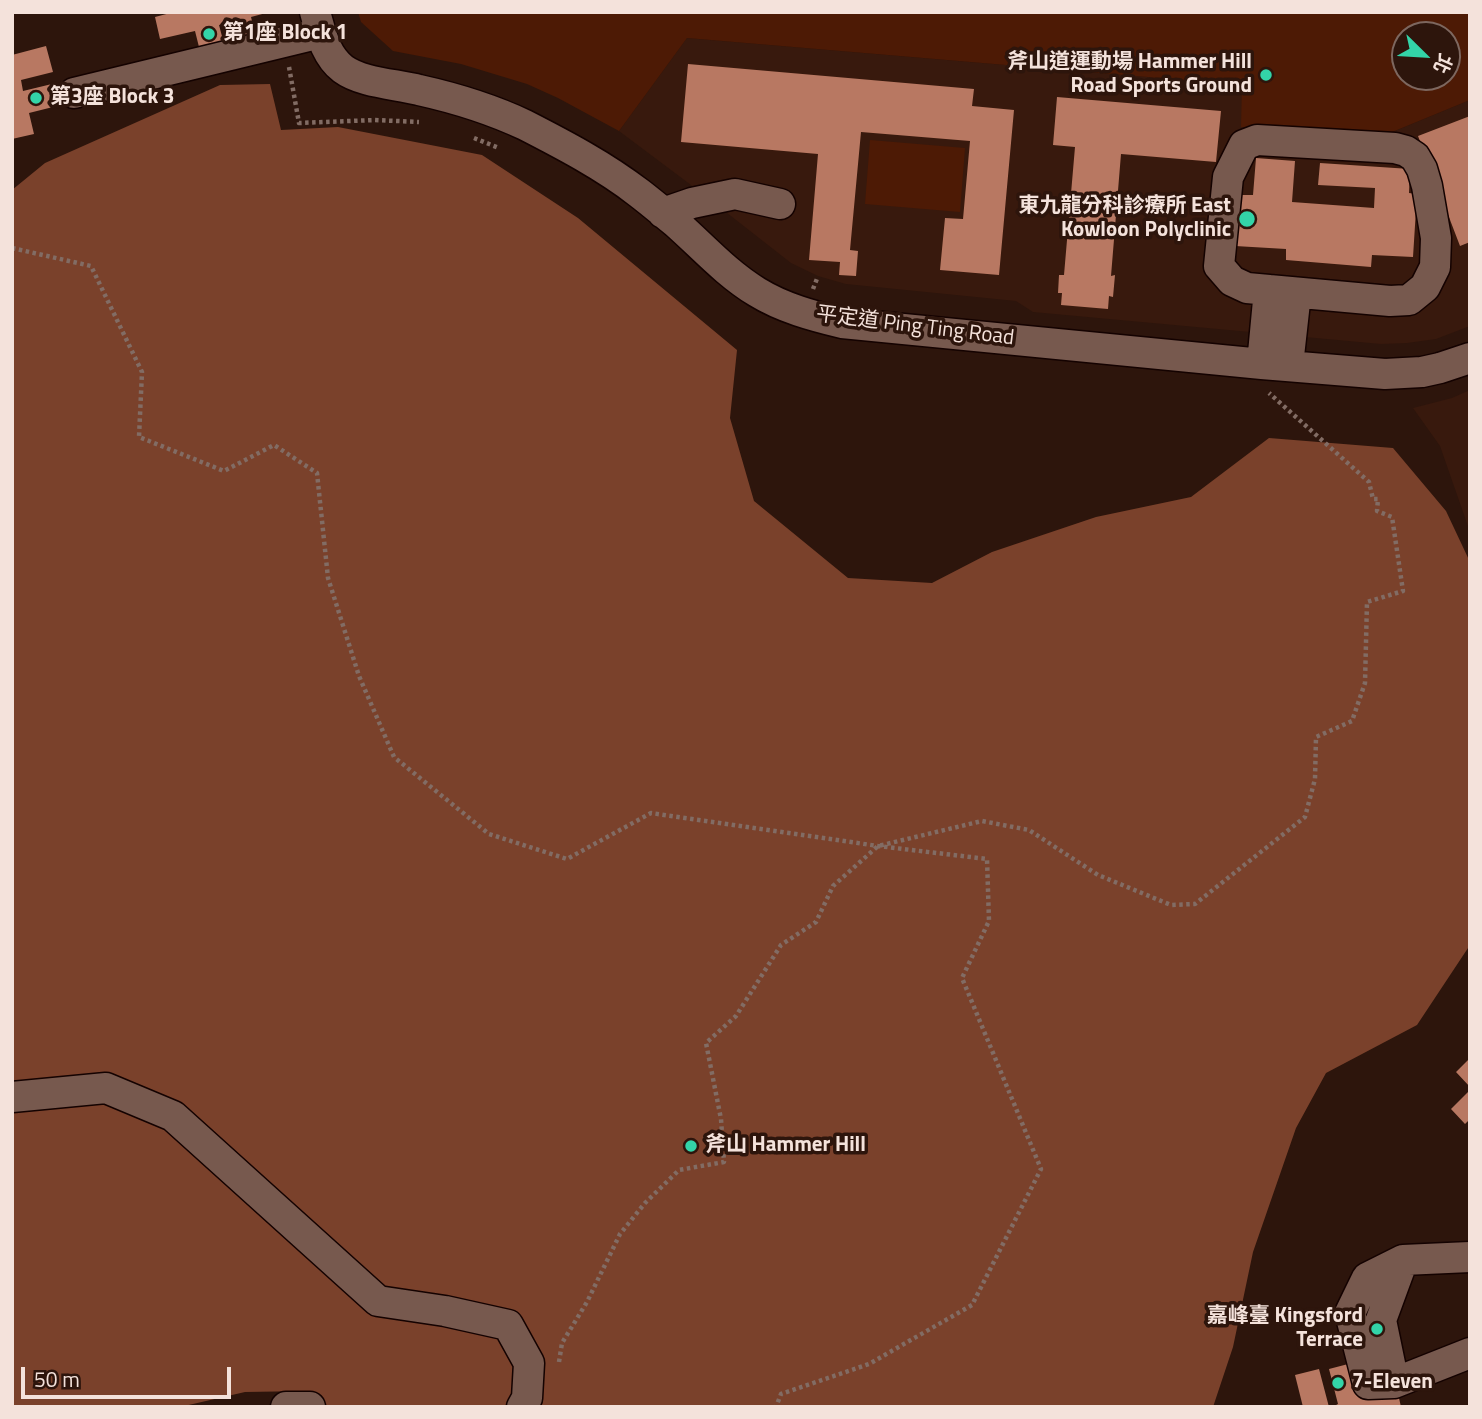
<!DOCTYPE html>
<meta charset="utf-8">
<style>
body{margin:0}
#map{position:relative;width:1482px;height:1419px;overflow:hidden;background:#2d150c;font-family:"Titillium Web","Noto Sans TC",sans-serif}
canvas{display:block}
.frame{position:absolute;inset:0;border:14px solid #f4e2db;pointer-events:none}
.north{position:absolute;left:1391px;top:21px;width:70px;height:70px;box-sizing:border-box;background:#2d150c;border:2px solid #7d675f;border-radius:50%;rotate:114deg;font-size:19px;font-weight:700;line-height:28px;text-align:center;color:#f4e2db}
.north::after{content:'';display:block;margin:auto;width:24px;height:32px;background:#33d4a8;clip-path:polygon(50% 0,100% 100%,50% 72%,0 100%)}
.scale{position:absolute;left:21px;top:1367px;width:210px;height:32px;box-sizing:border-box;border:4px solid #f4e2db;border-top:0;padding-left:9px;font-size:21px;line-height:24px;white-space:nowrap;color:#f4e2db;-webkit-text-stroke:5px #2d150c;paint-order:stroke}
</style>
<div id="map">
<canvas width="1482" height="1419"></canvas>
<div class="frame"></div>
<div class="north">北</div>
<div class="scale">50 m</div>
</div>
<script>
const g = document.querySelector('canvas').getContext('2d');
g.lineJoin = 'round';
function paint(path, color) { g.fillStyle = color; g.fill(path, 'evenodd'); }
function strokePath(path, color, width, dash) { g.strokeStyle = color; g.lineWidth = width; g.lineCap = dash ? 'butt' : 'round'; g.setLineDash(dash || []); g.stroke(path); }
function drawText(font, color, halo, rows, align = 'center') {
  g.font = font + ' "Titillium Web","Noto Sans TC",sans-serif'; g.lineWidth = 7; g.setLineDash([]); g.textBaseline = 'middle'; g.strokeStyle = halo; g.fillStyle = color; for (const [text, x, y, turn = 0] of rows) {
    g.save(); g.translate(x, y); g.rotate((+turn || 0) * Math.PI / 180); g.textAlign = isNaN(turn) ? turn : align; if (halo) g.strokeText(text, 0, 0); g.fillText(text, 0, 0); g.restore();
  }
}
paint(new Path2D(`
 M687,38L1242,85V127L1380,137L1470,100V326L1436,339L1407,343L1381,344L1033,312L1016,301L846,284L818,276L791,263L699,191L619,131Z
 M1470,390V532L1440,446L1413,408L1452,398Z`), '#38190d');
paint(new Path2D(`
 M358,12H1469L1470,100L1380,137L1241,127L1242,85L687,38L619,131L558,98L527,84L461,64L393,51L361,22ZM1405,35H1447V77H1405Z
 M870,140L965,148L960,212L865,204Z`), '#4d1a05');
paint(new Path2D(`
 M270,84L281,130L338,127L482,155L578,218L737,350L730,418L754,501L848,578L932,583L992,552L1096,517L1191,497L1269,438L1393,448L1446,511L1470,562V945L1417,1025L1326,1073L1296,1128L1253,1252L1233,1347L1213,1407H329L307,1391L245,1392L180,1407H12V190L45,163L220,85Z`), '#7a412b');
paint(new Path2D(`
 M174,12H266V13L251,17L256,37L232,43L227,23L219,25L224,44L200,51L195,31L160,39L155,17Z
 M46,46L53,72L21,80L23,91L56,83L61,105L29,113L34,134L12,139V55Z
 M688,64L974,89L972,106L1014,110L999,275L940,270L945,218L963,219L970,141L861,132L850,250L858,251L856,276L839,275L840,262L809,260L818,154L681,142Z
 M1057,97L1221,111L1216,162L1121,154L1111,276L1115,275L1113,297L1109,296L1108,309L1061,305L1062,293H1058L1059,275H1064L1075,147L1053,145Z
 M1470,116V242L1460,246L1418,136Z
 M1256,158L1295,161L1292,202L1374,208L1375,188L1318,185L1320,163L1410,169L1409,193L1417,194L1413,257L1372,255L1371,267L1286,260V249L1235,246L1239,195H1253Z
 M1470,1058V1087L1456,1072Z
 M1470,1090V1119L1465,1124L1451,1109Z
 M1352,1363L1361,1398L1397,1389L1401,1407H1332L1338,1404L1329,1369Z
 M1319,1369L1329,1407H1303L1295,1375Z`), '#b87862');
const minor = new Path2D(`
 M315,12C321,33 325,55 343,69C362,83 396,84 419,90C455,98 491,109 525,125C564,145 604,166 639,193C652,203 664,213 676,223C703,247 727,274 757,292C783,308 813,316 842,323L1262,364L1385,374L1422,372L1440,368L1470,358
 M74,93L321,33
 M1257,140L1395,148L1406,151L1415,157L1422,169L1427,186L1436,238L1435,267L1425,287L1409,300L1390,301L1247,288L1232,281L1219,266L1228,177L1244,145Z
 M663,213L692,203L735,194L780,204
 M1262,364L1269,290
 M1288,365L1296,293
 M12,1097L106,1088L173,1116L378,1301L445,1311L508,1325L529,1363L527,1398L522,1407
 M1470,1257L1403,1260L1367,1278L1350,1313L1368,1384L1394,1383L1470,1353
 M1394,1383L1381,1320L1403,1260
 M286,1407H310`);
strokePath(minor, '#140200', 33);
strokePath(new Path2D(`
 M289,67L299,123L375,120L419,122
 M474,138L499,148
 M12,248L91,266L142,372L139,437L224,471L274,445L317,473L328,578L359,676L394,757L489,834L567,859L651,813L878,846L987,859L989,921L962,978L1041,1169L972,1305L869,1364L781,1394L776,1407
 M813,289L818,276
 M559,1362L562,1343L587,1302L620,1234L645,1203L679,1170L724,1162L721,1119L706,1043L736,1016L781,945L816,922L833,886L878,846L982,821L1029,830L1098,875L1171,905L1195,904L1305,817L1315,779L1316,737L1352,721L1365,683L1367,602L1403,591L1392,517L1377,511L1378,499H1373L1369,482L1269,393`), '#826c64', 4.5, [3.5, 3.5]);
strokePath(minor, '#77594e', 30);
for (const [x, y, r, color] of [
 [209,34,7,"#33d4a8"],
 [1266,75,7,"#33d4a8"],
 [36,98,7,"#33d4a8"],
 [1247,219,9,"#33d4a8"],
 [691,1146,7,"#33d4a8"],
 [1377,1329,7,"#33d4a8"],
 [1338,1383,7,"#33d4a8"]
]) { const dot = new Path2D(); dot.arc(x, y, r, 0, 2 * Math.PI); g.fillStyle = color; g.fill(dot); strokePath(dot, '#2d150c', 2.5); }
drawText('bold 21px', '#f4e2db', '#2d150c', [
 ["第1座 Block 1",223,34],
 ["斧山道運動場 Hammer Hill",1252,63,"right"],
 ["Road Sports Ground",1252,87,"right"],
 ["第3座 Block 3",50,98],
 ["東九龍分科診療所 East",1231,207,"right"],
 ["Kowloon Polyclinic",1231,231,"right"],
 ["斧山 Hammer Hill",705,1146],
 ["嘉峰臺 Kingsford",1363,1317,"right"],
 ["Terrace",1363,1341,"right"],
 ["7-Eleven",1352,1383]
], 'left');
drawText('21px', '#f4e2db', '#2d150c', [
 ["平定道 Ping Ting Road",915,327,7]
]);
</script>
